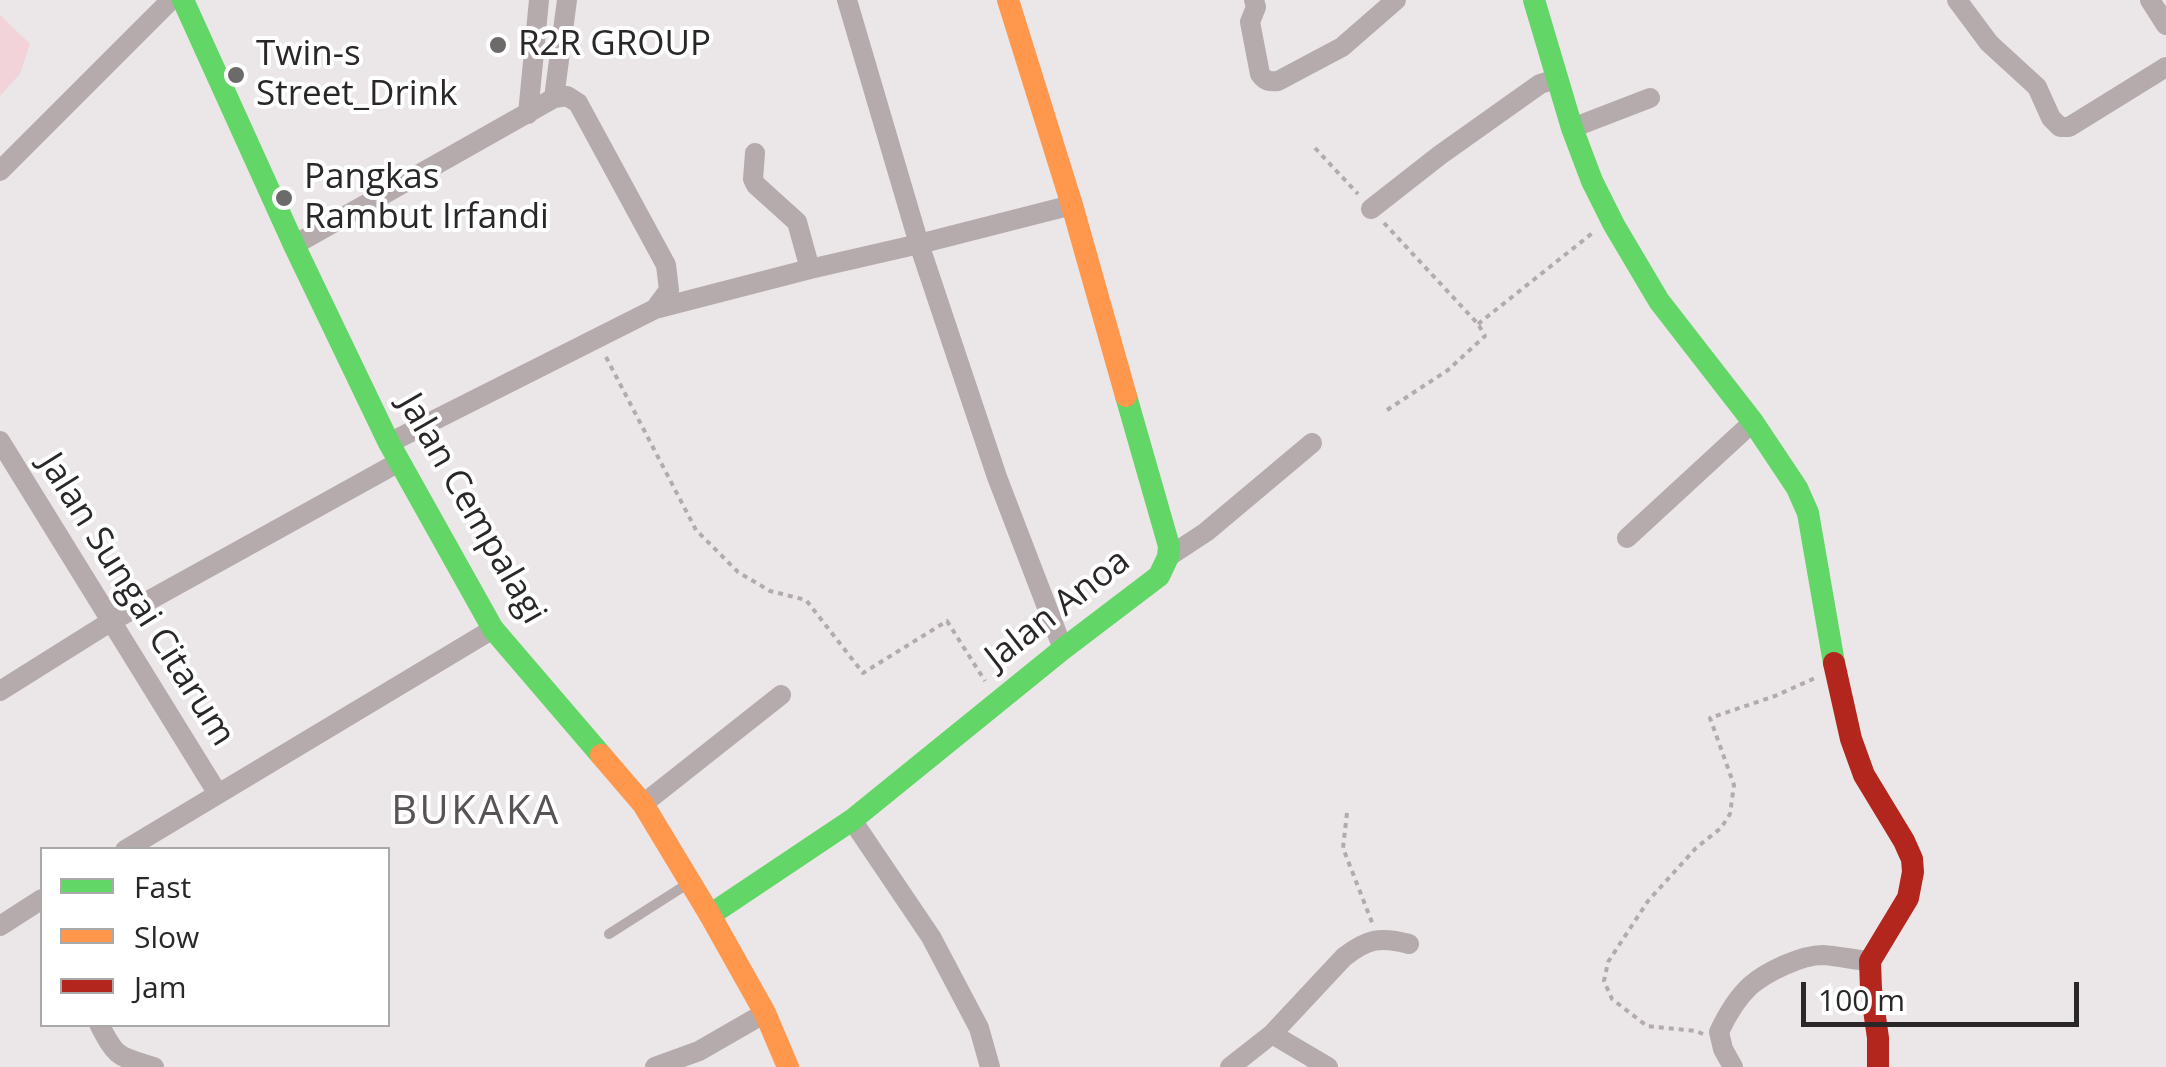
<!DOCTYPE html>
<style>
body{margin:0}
#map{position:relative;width:2166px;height:1067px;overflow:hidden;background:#ebe6e7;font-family:"Open Sans",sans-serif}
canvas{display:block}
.legend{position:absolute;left:40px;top:847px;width:350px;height:180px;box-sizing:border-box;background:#fff;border:2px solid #a9a9a9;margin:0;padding:12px 18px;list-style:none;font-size:30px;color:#292727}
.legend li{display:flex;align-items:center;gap:20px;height:50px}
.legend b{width:50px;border:2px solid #a9a9a9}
.scale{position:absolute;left:1801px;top:982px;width:278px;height:45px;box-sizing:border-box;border:5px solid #292727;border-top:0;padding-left:12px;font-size:30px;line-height:35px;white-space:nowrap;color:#292727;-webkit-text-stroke:8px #fff;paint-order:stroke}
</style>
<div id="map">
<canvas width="2166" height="1067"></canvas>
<ul class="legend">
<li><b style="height:12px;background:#63d668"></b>Fast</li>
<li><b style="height:12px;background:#ff974d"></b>Slow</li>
<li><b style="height:12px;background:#b3261e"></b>Jam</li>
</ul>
<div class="scale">100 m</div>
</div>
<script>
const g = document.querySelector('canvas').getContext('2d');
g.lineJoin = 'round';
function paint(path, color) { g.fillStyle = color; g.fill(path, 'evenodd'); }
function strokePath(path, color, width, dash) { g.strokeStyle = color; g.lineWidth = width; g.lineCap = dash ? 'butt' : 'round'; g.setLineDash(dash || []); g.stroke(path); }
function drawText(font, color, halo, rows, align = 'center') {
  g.font = font + ' "Open Sans",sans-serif'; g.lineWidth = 8; g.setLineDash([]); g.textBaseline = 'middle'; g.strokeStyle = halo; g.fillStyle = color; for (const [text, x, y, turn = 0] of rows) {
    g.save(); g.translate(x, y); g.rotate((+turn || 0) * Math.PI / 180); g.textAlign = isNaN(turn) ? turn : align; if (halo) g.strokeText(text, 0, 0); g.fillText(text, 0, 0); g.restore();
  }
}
paint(new Path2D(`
 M0,15L30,44L20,74L0,96Z`), '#f3d3da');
strokePath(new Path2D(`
 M1315,148L1358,194
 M1384,223L1478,324L1485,336L1448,370L1387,410
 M1478,324L1595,231
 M606,357L696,530L738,572L770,591L806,600L863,673L947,621L985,681
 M1347,813L1343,848L1373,925
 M1703,1034L1696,1031L1647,1026L1612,999L1604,981L1608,962L1648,901L1696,848L1721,828L1730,814L1734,785L1710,718L1775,696L1815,678`), '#b3aaac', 4, [5, 5]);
strokePath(new Path2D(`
 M609,934L689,883`), '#b5aaac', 10);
strokePath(new Path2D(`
 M847,0L919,244L997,477L1063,649
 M1254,0L1256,7L1250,22L1260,74C1265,81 1269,82 1278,81L1342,47L1396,0
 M1957,0L1989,43L2037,87L2051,118L2060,127H2069L2166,67
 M2150,0L2166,25
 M554,98L567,0
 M528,114L539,0
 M1572,128L1650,98
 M755,153L753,179L756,185L797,222L810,269
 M0,171L171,0
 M1371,209L1440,155L1540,84L1553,80
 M294,245L554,98L567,96L578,103L666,265L669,290L655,309
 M0,441L218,794
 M389,443L655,309L810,269L919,244L1072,205
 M1627,538L1753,422
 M1168,557L1206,532L1312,443
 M0,691L110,622L399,462
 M643,804L781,695
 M852,820L931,937L979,1028L990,1067
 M125,850L493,629
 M0,926L42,899
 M99,1024C117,1059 118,1056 154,1067
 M1272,1034L1328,1067
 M655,1067L699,1051L765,1013
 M1230,1067L1272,1034L1344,957C1367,939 1380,936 1409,944
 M1733,1067L1723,1049L1719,1032C1727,1015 1736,999 1750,986C1766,972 1801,955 1823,955C1838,956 1855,960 1870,961`), '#b5aaac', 20);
strokePath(new Path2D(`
 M183,0L294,245L389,443L493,629L601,755
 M1534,0L1572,128L1592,181L1614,225L1659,301L1753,422L1797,488L1808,513L1834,663
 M710,915L852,820L1063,649L1159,576L1168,557L1169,546L1126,396`), '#63d668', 22);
strokePath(new Path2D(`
 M1008,0L1072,205L1126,396
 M601,755L643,804L710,915L765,1013L788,1067`), '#ff974d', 22);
strokePath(new Path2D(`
 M1834,663L1851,739L1864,775L1904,841L1912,859L1913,872L1908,898L1870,961L1871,989L1878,1038V1067`), '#b3261e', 22);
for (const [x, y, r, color] of [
 [498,45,10,"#6d6a6a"],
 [236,75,10,"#6d6a6a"],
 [284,198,10,"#6d6a6a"]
]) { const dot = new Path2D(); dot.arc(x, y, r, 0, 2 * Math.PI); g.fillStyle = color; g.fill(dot); strokePath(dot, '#fff', 4); }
drawText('35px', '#292727', '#fff', [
 ["R2R GROUP",518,45],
 ["Twin-s",256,55],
 ["Street_Drink",256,95],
 ["Pangkas",304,178],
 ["Rambut Irfandi",304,218]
], 'left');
drawText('35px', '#292727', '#fff', [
 ["Jalan Cempalagi",471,509,60],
 ["Jalan Sungai Citarum",136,600,58],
 ["Jalan Anoa",1058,610,-38]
]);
g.letterSpacing = '2.5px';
drawText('40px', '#585354', '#fff', [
 ["BUKAKA",476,813]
]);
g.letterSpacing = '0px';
</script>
